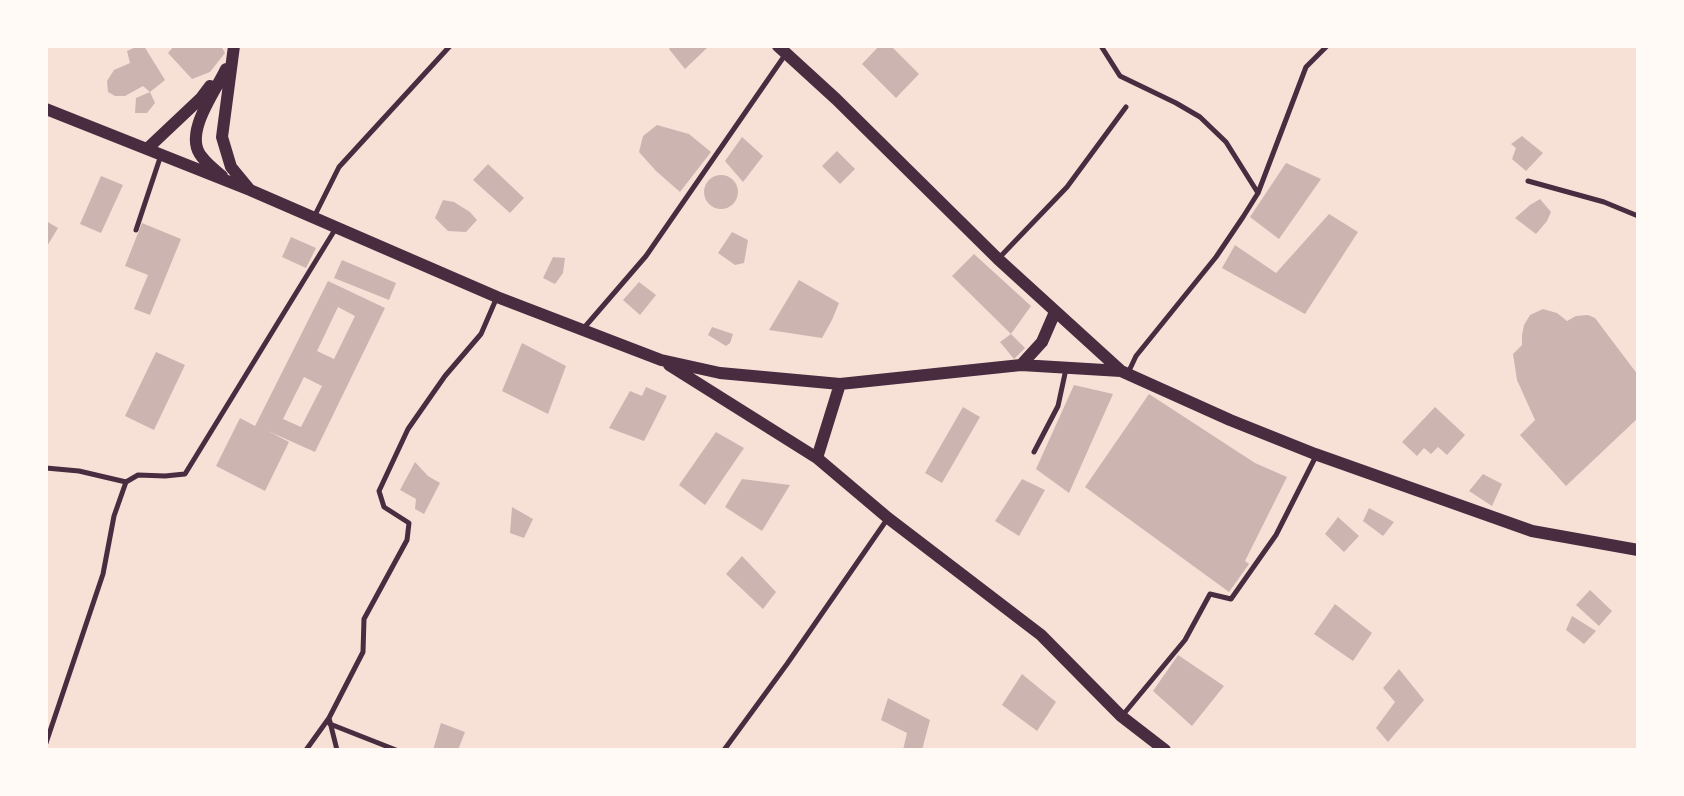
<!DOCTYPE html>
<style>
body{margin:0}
#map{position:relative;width:1684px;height:796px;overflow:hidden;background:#f7e1d7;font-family:"Roboto Condensed",sans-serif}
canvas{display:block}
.frame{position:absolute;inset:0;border:48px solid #fffaf5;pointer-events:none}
</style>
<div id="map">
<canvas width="1684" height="796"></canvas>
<div class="frame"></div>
</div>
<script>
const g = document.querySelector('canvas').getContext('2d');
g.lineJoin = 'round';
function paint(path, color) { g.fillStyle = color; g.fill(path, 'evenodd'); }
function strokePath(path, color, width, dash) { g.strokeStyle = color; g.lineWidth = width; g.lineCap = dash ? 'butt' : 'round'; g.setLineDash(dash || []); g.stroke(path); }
paint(new Path2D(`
 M138,46H144L165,80L150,92L143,86L125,96H115L108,92L107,81L114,70L130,63L127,51Z
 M174,46H221L225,53L210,72L192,79L168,53Z
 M672,46H709L685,69L669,49Z
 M879,46H891L919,74L896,98L862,64Z
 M150,92L155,103L147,113H135L136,98Z
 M657,125L689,134L711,152L680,192L656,171L639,152L643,136Z
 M1522,136L1543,153L1526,171L1512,159L1516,148L1511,144Z
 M742,137L763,156L743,182L725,161Z
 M837,151L855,169L840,184L822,166Z
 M1286,163L1321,179L1279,239L1250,217Z
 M488,164L524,198L510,213L473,180Z
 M704 192a17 17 0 1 1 34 0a17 17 0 1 1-34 0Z
 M101,176L123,185L101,233L80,224Z
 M1540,199L1551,212L1547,221L1536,234L1515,218L1530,205Z
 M443,200L454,202L470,212L477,220L466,232L448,231L435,218Z
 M1329,214L1358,232L1305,314L1222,268L1235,245L1276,273Z
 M46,221L58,228L46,248Z
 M142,223L181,239L150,315L134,309L148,275L125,266Z
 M732,232L748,240L744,263L735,265L718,253Z
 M291,237L316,248L306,268L282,257Z
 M974,254L1031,306L1011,334L1025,348L1014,359L1000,342L1011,334L952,276Z
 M553,257L565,258L563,273L555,284L543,278Z
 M342,260L396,283L389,300L334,278Z
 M799,280L839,303L832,320L822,338L769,330Z
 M328,281L385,308L315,452L268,431L289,442L265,491L216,466L240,418L255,426ZM338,307L355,316L334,359L317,351ZM304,377L322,386L301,427L283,419Z
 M639,282L656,295L640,315L623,300Z
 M1543,309L1557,313L1567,321L1576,316L1588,315L1595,318L1638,375V418L1566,486L1520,435L1535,420L1517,380L1513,354L1522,345V335L1524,325L1530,315Z
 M712,327L733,334L730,343L726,346L708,335Z
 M522,343L566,366L548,414L502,391Z
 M156,352L185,365L154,430L125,416Z
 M1074,385L1113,394L1069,493L1036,469Z
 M646,387L667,396L644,441L609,428L630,391L642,396Z
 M1149,394L1255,463L1287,477L1245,561L1249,564L1229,592L1085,487Z
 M963,407L980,417L942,483L925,473Z
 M1435,407L1465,435L1447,455L1438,447L1431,454L1424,448L1417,456L1402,442Z
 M716,432L744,448L705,505L679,485Z
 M415,462L428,476L440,483L424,514L415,509L416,499L400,490Z
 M1483,474L1502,484L1492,506L1469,491Z
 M742,479L790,485L762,531L725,507Z
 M1022,479L1045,490L1019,536L995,521Z
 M512,507L533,519L524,538L510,533Z
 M1369,508L1394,522L1383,536L1363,521Z
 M1338,517L1359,536L1344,552L1325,534Z
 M742,556L776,592L763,609L726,574Z
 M1590,590L1612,611L1599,626L1576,605Z
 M1335,604L1372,633L1353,661L1314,634Z
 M1572,616L1596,631L1584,644L1566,630Z
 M1178,655L1224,686L1192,726L1153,691Z
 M1399,669L1424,700L1388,742L1376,728L1395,702L1383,688Z
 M1022,674L1056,702L1037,731L1002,705Z
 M888,698L930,720L922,750H903L907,733L881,720Z
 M441,723L465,732L458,750H433Z`), '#ccb4b1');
strokePath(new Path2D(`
 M1101,46L1120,76L1176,103L1200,117L1226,142L1258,193
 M1528,181L1604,202L1638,216
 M314,217L339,167L450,46
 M136,230L161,155
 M998,259L1067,187L1126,107
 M583,329L646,256L785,55
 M1128,373L1136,356L1216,257L1243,217L1258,193L1306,67L1327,46
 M1034,452L1058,406L1066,369
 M46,468L79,471L126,482
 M1122,716L1185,640L1210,594L1231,599L1276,535L1314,460L1315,454
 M330,724L396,750
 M46,743L103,574L114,516L126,482L138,475L165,476L185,474L336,228
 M306,750L329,718
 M337,750L329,718L363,652L364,619L407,540L409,523L384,507L379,491L408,429L445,376L481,334L497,297
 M724,750L787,664L888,518`), '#4a2c40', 5);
strokePath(new Path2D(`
 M234,46L222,137L231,167L250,190
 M778,46L836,99L998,259L1121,371L1230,420L1315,454L1532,531L1638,550
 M46,109L250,190L497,297L661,360L720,373L840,384L1021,365L1121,371
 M148,148L201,98L210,86
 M222,176C215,170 207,164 202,157C182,134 216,91 226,69
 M669,365L817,458L888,518L1041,635L1121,716L1165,750
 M1021,365L1042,342L1055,312
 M817,458L840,384`), '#4a2c40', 12);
</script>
